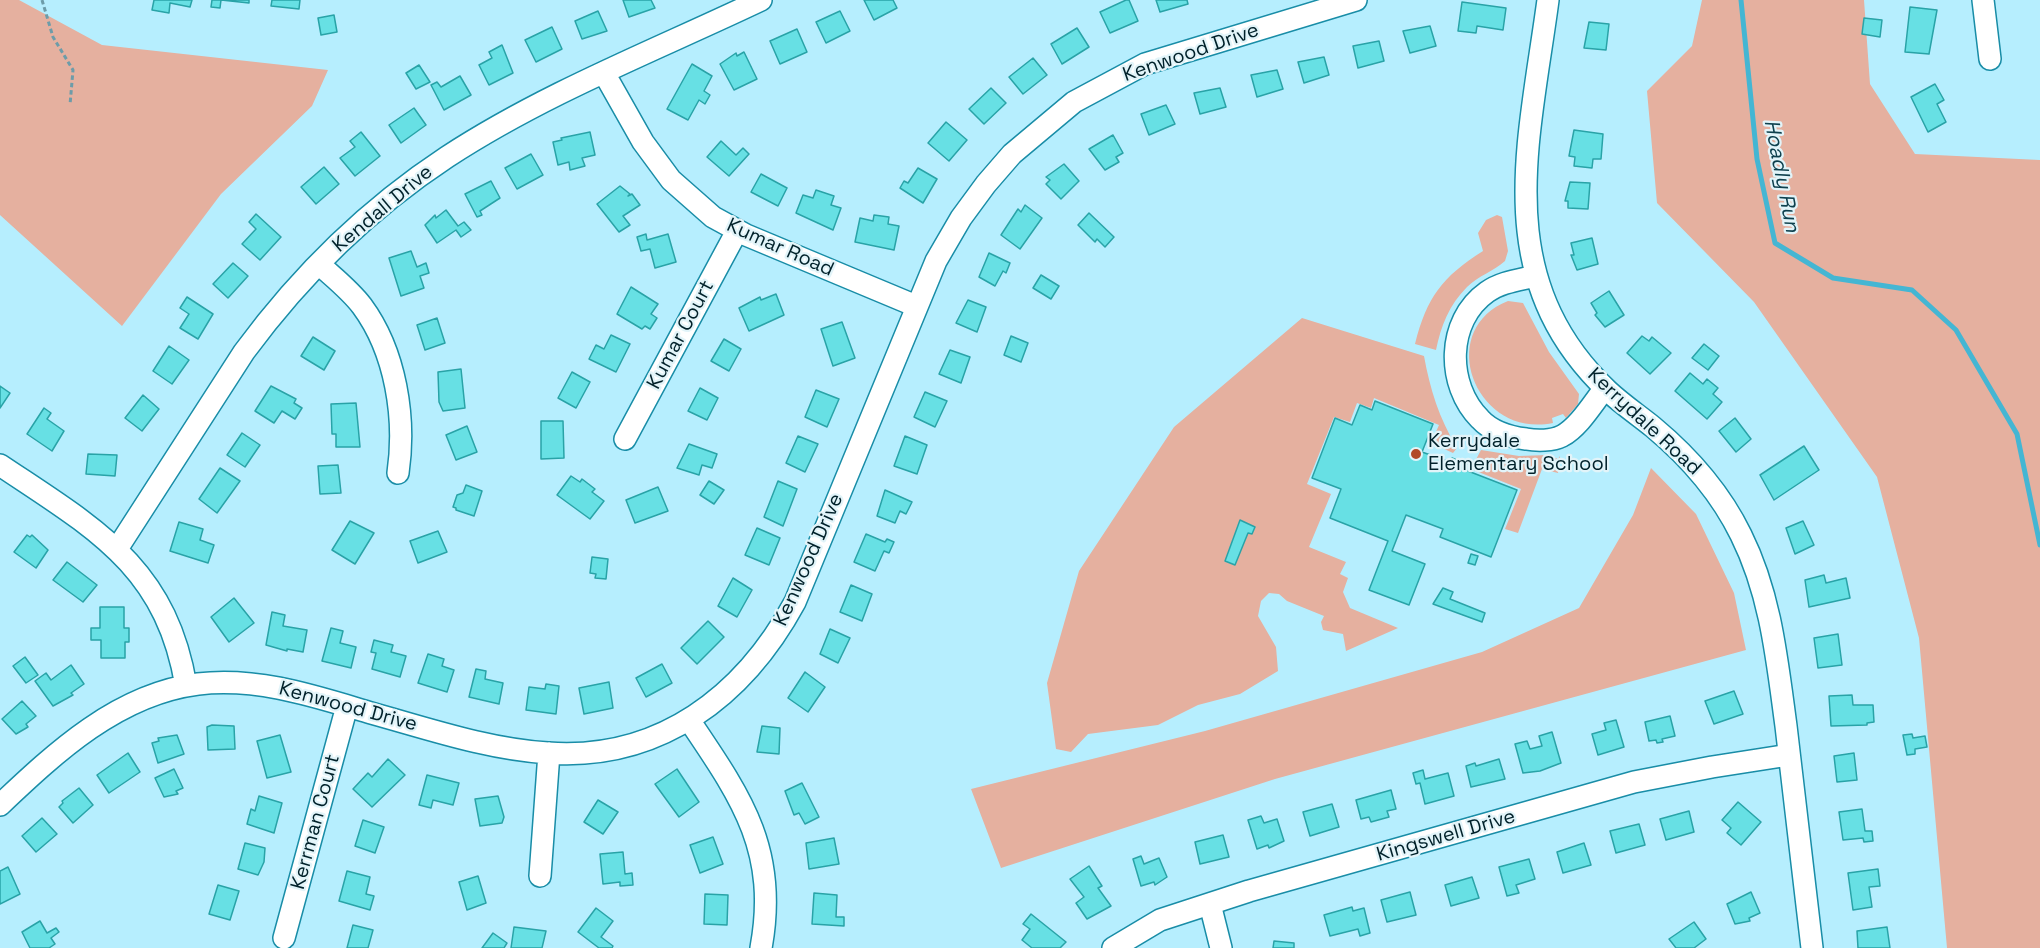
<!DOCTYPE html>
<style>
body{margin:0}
canvas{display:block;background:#b6eefe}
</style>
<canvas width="2040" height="948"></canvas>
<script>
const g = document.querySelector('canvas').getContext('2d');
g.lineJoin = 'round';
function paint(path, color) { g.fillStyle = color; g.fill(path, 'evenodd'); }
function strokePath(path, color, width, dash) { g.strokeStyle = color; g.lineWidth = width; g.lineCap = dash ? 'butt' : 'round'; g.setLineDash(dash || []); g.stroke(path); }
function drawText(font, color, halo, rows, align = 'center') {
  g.font = font + ' "Space Grotesk",sans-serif'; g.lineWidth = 4.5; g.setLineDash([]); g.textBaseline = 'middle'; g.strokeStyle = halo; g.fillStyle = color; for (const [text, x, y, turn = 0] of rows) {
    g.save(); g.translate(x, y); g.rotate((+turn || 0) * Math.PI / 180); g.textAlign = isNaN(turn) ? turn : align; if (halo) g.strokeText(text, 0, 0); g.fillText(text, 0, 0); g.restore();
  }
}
paint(new Path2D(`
 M0,0H19L102,45L328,70L312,106L221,194L122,326L0,215Z
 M1702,0H1864L1870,84L1915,154L2040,160V948H1947L1919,638L1877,477L1754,302L1657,203L1647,91L1692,46Z
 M1497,215L1502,217L1508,251L1505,261C1494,271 1478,276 1467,287C1449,305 1441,326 1436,350L1415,344C1427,297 1442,277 1483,251L1478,233L1486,220Z
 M1508,301L1523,303L1549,352L1579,394L1578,404L1566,418L1563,414L1552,418L1553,423C1475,439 1434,330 1508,301Z
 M1302,318L1424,356C1430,389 1439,418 1457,448L1453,453L1431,443L1439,425L1374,398L1371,408L1357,403L1350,422L1334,417L1307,484L1331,494L1309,547L1346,562L1340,574L1348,578L1343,592L1350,608L1398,628L1346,651L1343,634L1323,630L1321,622L1324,616L1287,601L1279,594L1269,593L1261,601L1258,616L1276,647L1278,671L1240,694L1198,705L1158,725L1088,734L1071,752L1056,749L1047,683L1079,571L1174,427Z
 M1481,450L1519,456L1548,455L1558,459L1560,456L1558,473L1542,469L1518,533L1505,529L1521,489L1471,469Z
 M1651,468L1696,514L1734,593L1746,650L1275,779L1001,868L971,789L1205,731L1482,652L1579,608L1633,515Z`), '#e5b09f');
strokePath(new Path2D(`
 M1741,0L1757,159L1775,243L1833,278L1912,290L1956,330L2017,434L2040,545`), '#44b6d3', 5);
const building = new Path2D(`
 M154,0H192L190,7L170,3L169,13L152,10Z
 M212,0H249V3L221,0L220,8L211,7Z
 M272,0H300L299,9L271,6Z
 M623,0H651L655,8L629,17Z
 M864,0H893L897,8L874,20Z
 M1126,0H1129L1138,21L1110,33L1100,12Z
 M1156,0H1187L1188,4L1160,12Z
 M1462,2L1506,8L1503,30L1477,26L1476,33L1458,31Z
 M1910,7L1937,10L1929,54L1905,52Z
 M598,11L607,31L582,39L575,21Z
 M840,11L850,31L826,43L816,22Z
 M334,15L337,32L321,35L318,18Z
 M1864,18L1882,20L1880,37L1862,34Z
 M1589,22L1609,24L1606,50L1584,48Z
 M1430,26L1436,46L1410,53L1403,31Z
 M552,27L562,49L536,62L525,40Z
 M1077,28L1089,47L1062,64L1051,44Z
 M797,29L807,52L780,64L770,41Z
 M1379,41L1384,61L1358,68L1353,46Z
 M502,45L513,73L489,85L479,65L492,58L489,52Z
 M744,52L757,79L734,90L720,64L736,53L737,56Z
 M1324,57L1329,75L1304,83L1298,62Z
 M1033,58L1047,75L1023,94L1009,77Z
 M692,64L712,76L704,91L710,95L705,104L699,100L688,120L667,109Z
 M419,65L430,82L416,89L406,73Z
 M1277,70L1283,89L1257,97L1251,75Z
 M460,76L471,95L444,110L431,85L437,82L441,87Z
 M1935,84L1944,100L1937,104L1946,122L1928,132L1911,97Z
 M991,88L1006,103L984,124L969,109Z
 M1220,88L1226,107L1200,114L1194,93Z
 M1166,105L1175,124L1149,135L1141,114Z
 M414,108L426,125L401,143L389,125Z
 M946,122L967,140L949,161L928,143Z
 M1574,130L1603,134L1601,159H1593L1592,168L1574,166L1575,157L1569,156Z
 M361,132L380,156L355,176L340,158L355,147L350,141Z
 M590,132L595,155L582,158L585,166L570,170L569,162L558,165L553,142L562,140L561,138Z
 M1113,135L1123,153L1116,157L1119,162L1105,170L1089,149Z
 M721,141L736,155L743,148L749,154L729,176L707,157Z
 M531,154L543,175L517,189L505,168Z
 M1064,164L1079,181L1061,199L1046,184L1050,180L1046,177Z
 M324,167L339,184L316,204L301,187Z
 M918,168L937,179L923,203L900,188L904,181L908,183Z
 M761,174L787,188L778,206L751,192Z
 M491,181L500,198L480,211L482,215L477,217L465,194Z
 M1570,182L1590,183L1588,209L1568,208V201H1565Z
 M620,186L630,194L628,196L632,194L640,205L623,216L630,225L619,232L597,204Z
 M816,190L834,196L831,205L841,208L833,230L796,213L803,195L813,198Z
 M1025,205L1042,218L1020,249L1001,235L1018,209L1021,212Z
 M446,210L458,226L464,222L471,230L461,237L456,230L437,243L425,225L435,215L436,218Z
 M1089,213L1114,237L1105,247L1097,239L1095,242L1078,225Z
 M256,214L281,237L260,260L242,244L256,229L249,222Z
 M874,215L889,217L888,224L899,226L894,250L855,242L860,218L873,221Z
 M646,234L647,240L668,234L676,262L655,268L650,249L641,251L637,237Z
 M1592,238L1598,264L1577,270L1571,255H1574L1571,243Z
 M411,251L417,267L426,263L429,273L420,276L424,288L401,296L389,258Z
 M989,253L1010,263L1006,273L1003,271L995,286L979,277Z
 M233,263L248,276L228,298L213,284Z
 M1041,275L1059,286L1051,299L1033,288Z
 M631,287L658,304L651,314L657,318L650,329L645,326L642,329L617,314Z
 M1609,291L1624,315L1605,327L1595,315L1597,313L1591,303Z
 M776,294L784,315L749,331L739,308L760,297L761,300Z
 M187,297L213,314L198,339L180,328L189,314L180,308Z
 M968,300L986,307L977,332L956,323Z
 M437,318L445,343L425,350L417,325Z
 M842,322L855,358L833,366L821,329Z
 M611,335L630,344L616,372L589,359L596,345L604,349Z
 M1011,336L1028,343L1021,362L1004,355Z
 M1642,336L1649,341L1652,337L1671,353L1650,374L1627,353Z
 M313,337L335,351L324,370L301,356Z
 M724,339L741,349L729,371L711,361Z
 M1704,344L1719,356L1708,370L1692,358Z
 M169,346L189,360L172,384L153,371Z
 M950,350L970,357L961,383L939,374Z
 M461,369L465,408L443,411L439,402L438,372Z
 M572,372L590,382L576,408L558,398Z
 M1690,373L1703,384L1707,379L1718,388L1713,394L1722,402L1707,419L1675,391Z
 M0,386L10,393L0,408Z
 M271,386L296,399L294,403L302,408L295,419L282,411L274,423L255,411Z
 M700,388L718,398L707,420L688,411Z
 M816,390L839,399L827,427L805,417Z
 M925,392L947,401L935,427L914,417Z
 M143,395L159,409L142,431L125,418Z
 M1375,401L1433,424L1422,452L1450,462L1452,458L1470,465L1468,471L1517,490L1491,557L1440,537L1443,529L1406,515L1392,551L1425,564L1409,605L1369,590L1388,541L1330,518L1341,489L1312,478L1335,418L1352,425L1360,405L1372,410Z
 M356,403L360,447H336V434H332L331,404Z
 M44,408L51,413L47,419L64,431L52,451L27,434Z
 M1735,418L1751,439L1736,452L1719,431Z
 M541,421H563L564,458L541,459Z
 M467,426L477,452L456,460L446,435Z
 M242,433L260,445L245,467L227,455Z
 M798,436L818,444L805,472L786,463Z
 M905,436L927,445L917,474L894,466Z
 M689,444L717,454L712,468L702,465L699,475L677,468Z
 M1804,446L1819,470L1774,500L1760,475Z
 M88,454L117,455L115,476L86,474Z
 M338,465L341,493L320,494L318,466Z
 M220,468L240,481L217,513L199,499Z
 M571,476L580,482L582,479L595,489L592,492L604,501L590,519L557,495Z
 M709,481L724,490L714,504L700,495Z
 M778,481L797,489L783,526L764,517Z
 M466,485L482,491L474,516L456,510V508L453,507L457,495L463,493Z
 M658,487L668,511L635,523L626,500Z
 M885,490L912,502L906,514L900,511L895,523L877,516Z
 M1240,520L1255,527L1252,534L1248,533L1235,565L1225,561Z
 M350,521L374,533L355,564L332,550Z
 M1803,521L1814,545L1795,554L1786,528Z
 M179,522L203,529L200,540L214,545L208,563L170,551Z
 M757,528L780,538L769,565L745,555Z
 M438,531L447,552L418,563L410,541Z
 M866,534L885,542L887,539L894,542L889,553L884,551L875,571L854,562Z
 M27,535L30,537L32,535L48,550L36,568L14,552Z
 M1471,554L1478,556L1475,565L1468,563Z
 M592,557L608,559L606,579L595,578L596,574L590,573Z
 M67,562L97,585L83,602L53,580Z
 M1824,575L1826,583L1846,578L1850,598L1809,607L1805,580Z
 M733,578L752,590L737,617L718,606Z
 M851,585L872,594L862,621L840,612Z
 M1443,588L1453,592L1450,599L1485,613L1482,622L1433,604Z
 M234,598L254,623L229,642L211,617Z
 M100,607H124V628H129V642H125V658H101V640H91V628H100Z
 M272,612L285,615L283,626L307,630L303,652L287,649V651L266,645Z
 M708,621L724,637L697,664L681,648Z
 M331,628L343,631L340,643L356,647L351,668L322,661Z
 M830,629L850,638L838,663L820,654Z
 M1838,634L1842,665L1818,668L1814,638Z
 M374,640L393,645L391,652L406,656L400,677L372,669L376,653L371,652Z
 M428,654L444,659L442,666L454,670L447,692L418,683Z
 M25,657L38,675L26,683L13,666Z
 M662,664L672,683L646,697L636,678Z
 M71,665L84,684L71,693L73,695L53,706L35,681L46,673L51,680Z
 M476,669L486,671L485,679L503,683L499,704L469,697Z
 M805,672L825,687L808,712L788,698Z
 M609,682L613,708L584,714L579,688Z
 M546,684L559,686L556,714L526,710L529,687L545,689Z
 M1734,691L1743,714L1714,724L1705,701Z
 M1852,695L1853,705H1873L1874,722L1867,723V725L1831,726L1829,696Z
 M22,701L36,716L26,724L28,727L16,734L2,719Z
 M1670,716L1675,736L1662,739L1663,742L1657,743L1656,740L1649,741L1645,722Z
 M1616,720L1624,747L1598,755L1592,734L1606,730L1604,723Z
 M212,725L234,726L235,749L208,750L207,727Z
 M762,726L780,728L779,754L757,752Z
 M1552,732L1561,763L1540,771L1523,773L1515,744L1527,741L1530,749L1542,746L1539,736Z
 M1912,734L1913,738L1925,736L1927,747L1915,749V754L1907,755L1903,735Z
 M177,735L184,754L158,763L152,743L159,741L158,738Z
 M280,735L291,772L267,778L257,741Z
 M128,753L140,772L109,793L97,775Z
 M1854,753L1857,780L1837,782L1834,756Z
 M388,759L405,775L372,807L353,789L368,773L372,777Z
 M1499,759L1505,779L1471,787L1466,766L1475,763L1476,766Z
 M174,769L183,788L176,791L178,794L164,797L155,778Z
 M677,769L699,802L679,817L655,784Z
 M1423,770L1425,779L1448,773L1454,796L1425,804L1420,783L1416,784L1413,773Z
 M427,775L459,783L453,805L433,800L431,808L419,805Z
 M802,783L819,817L805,824L799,813L794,815L785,791Z
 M79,788L93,805L73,823L59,807L63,803L62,801Z
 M1391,790L1396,809L1387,811L1389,817L1371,822L1369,817L1361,819L1356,800Z
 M259,796L282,803L274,833L247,824L251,809L255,811Z
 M498,796L504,817L502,823L480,826L475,799Z
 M598,800L618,812L603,834L584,822Z
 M1738,802L1761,822L1741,845L1727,833L1731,828L1722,820Z
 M1332,804L1339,827L1310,836L1303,812Z
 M1862,809L1865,831H1872L1873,841L1864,842L1863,838L1843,840L1839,812Z
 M1689,811L1694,832L1666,840L1660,819Z
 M1261,816L1264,823L1277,819L1284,841L1269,848L1268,845L1257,849L1248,820Z
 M42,818L57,834L36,852L22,836Z
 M363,820L384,827L375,853L355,846Z
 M1639,824L1645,845L1616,853L1610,831Z
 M1223,835L1229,857L1200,864L1195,842Z
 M713,837L723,864L700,873L690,845Z
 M834,838L839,864L809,869L806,843Z
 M245,843L265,848L264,862L258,875L238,869Z
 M1584,843L1591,865L1563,873L1557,852Z
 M623,852L625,874L632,873L633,885L620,886V882L603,884L600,854Z
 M1141,856L1144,864L1159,858L1167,877L1155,885L1154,882L1141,886L1133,859Z
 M1529,859L1535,879L1516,885L1519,893L1507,896L1499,867Z
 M1089,866L1102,886L1098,888L1111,906L1087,919L1076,903L1084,897L1070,879Z
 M8,867L20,894L0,904V871Z
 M1878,869L1880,886L1869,887L1872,907L1853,910L1848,873Z
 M347,871L370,877L366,894L374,896L370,910L339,901Z
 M478,876L486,903L467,910L459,882Z
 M1472,877L1479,898L1451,906L1445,885Z
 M218,885L239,891L230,920L209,914Z
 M1410,892L1416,915L1387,922L1381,900Z
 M1751,892L1760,913L1749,918L1750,921L1735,924L1727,904Z
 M814,893L837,895L836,917H844V926L812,924Z
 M705,894L728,895L727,925L704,924Z
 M1352,907L1353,911L1364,908L1370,933L1360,936L1358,929L1330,936L1324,915Z
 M596,908L613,921L601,937L613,946L612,948H599L578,932Z
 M1031,914L1066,942L1060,948H1032L1022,940L1030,929L1023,924Z
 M40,921L47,933L56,928L59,932L51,938L55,944L49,948H30L22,932Z
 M1694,922L1706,939L1694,948H1676L1669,939Z
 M353,925L373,930L368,948H347Z
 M514,927L546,931L542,948H511Z
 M1887,927L1890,948H1858L1857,931Z
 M493,933L507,943L504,948H482Z
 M1274,941L1294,943V948H1273Z`);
paint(building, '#67e0e4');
strokePath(building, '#29a3a7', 1.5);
const minor = new Path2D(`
 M1548,0C1529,143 1489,278 1608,391C1622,404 1638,415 1653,427C1689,457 1720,492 1741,535C1771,595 1777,660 1786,726C1795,800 1803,874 1812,948
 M1983,0L1990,59
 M604,73L643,142L671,180L713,217L746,235L916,306
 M319,264C333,277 350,290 362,306C396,352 406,418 398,473
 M1535,276C1519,280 1501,282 1487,292C1446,321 1446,385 1480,419C1491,431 1510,437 1526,439C1537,441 1552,441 1562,436C1579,427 1593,403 1605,388
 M625,439L737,231
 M0,465C94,528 166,566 186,686
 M117,549L244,352C300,276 368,209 447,157C545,93 656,50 761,0
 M689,720C741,797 779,850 761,948
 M0,805C56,752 118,694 198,684C258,677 314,696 371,713C429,729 487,749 548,753C660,761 744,696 795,602L936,261L961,218L986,184L1012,154L1074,102L1145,64L1356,0
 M540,876L549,753
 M1210,904L1221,948
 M284,938L347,706
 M1113,948L1160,920L1249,891L1634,782L1712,767L1789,755`);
strokePath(minor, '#198da7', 24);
strokePath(new Path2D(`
 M42,0L53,37L73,70L70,105`), '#6d9ca9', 3, [4.5, 3]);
strokePath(minor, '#fff', 21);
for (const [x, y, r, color] of [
 [1416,454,6,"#b24a27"]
]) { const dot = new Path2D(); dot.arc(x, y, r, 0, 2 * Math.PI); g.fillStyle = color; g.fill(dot); strokePath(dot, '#e2f4f9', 2); }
drawText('20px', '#01212a', '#e2f4f9', [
 ["Kenwood Drive",1191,53,-19],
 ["Kendall Drive",383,209,-40],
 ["Kumar Road",780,248,24],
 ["Kumar Court",681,335,-62],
 ["Kerrydale Road",1644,422,43],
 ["Kenwood Drive",809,560,-66],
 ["Kenwood Drive",348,707,15],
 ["Kerrman Court",316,822,-75],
 ["Kingswell Drive",1446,836,-16]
]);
drawText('20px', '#01212a', '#e2f4f9', [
 ["Kerrydale",1428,442],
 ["Elementary School",1428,465]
], 'left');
drawText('italic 21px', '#0e404d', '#e2f4f9', [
 ["Hoadly Run",1781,176,79]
]);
</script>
